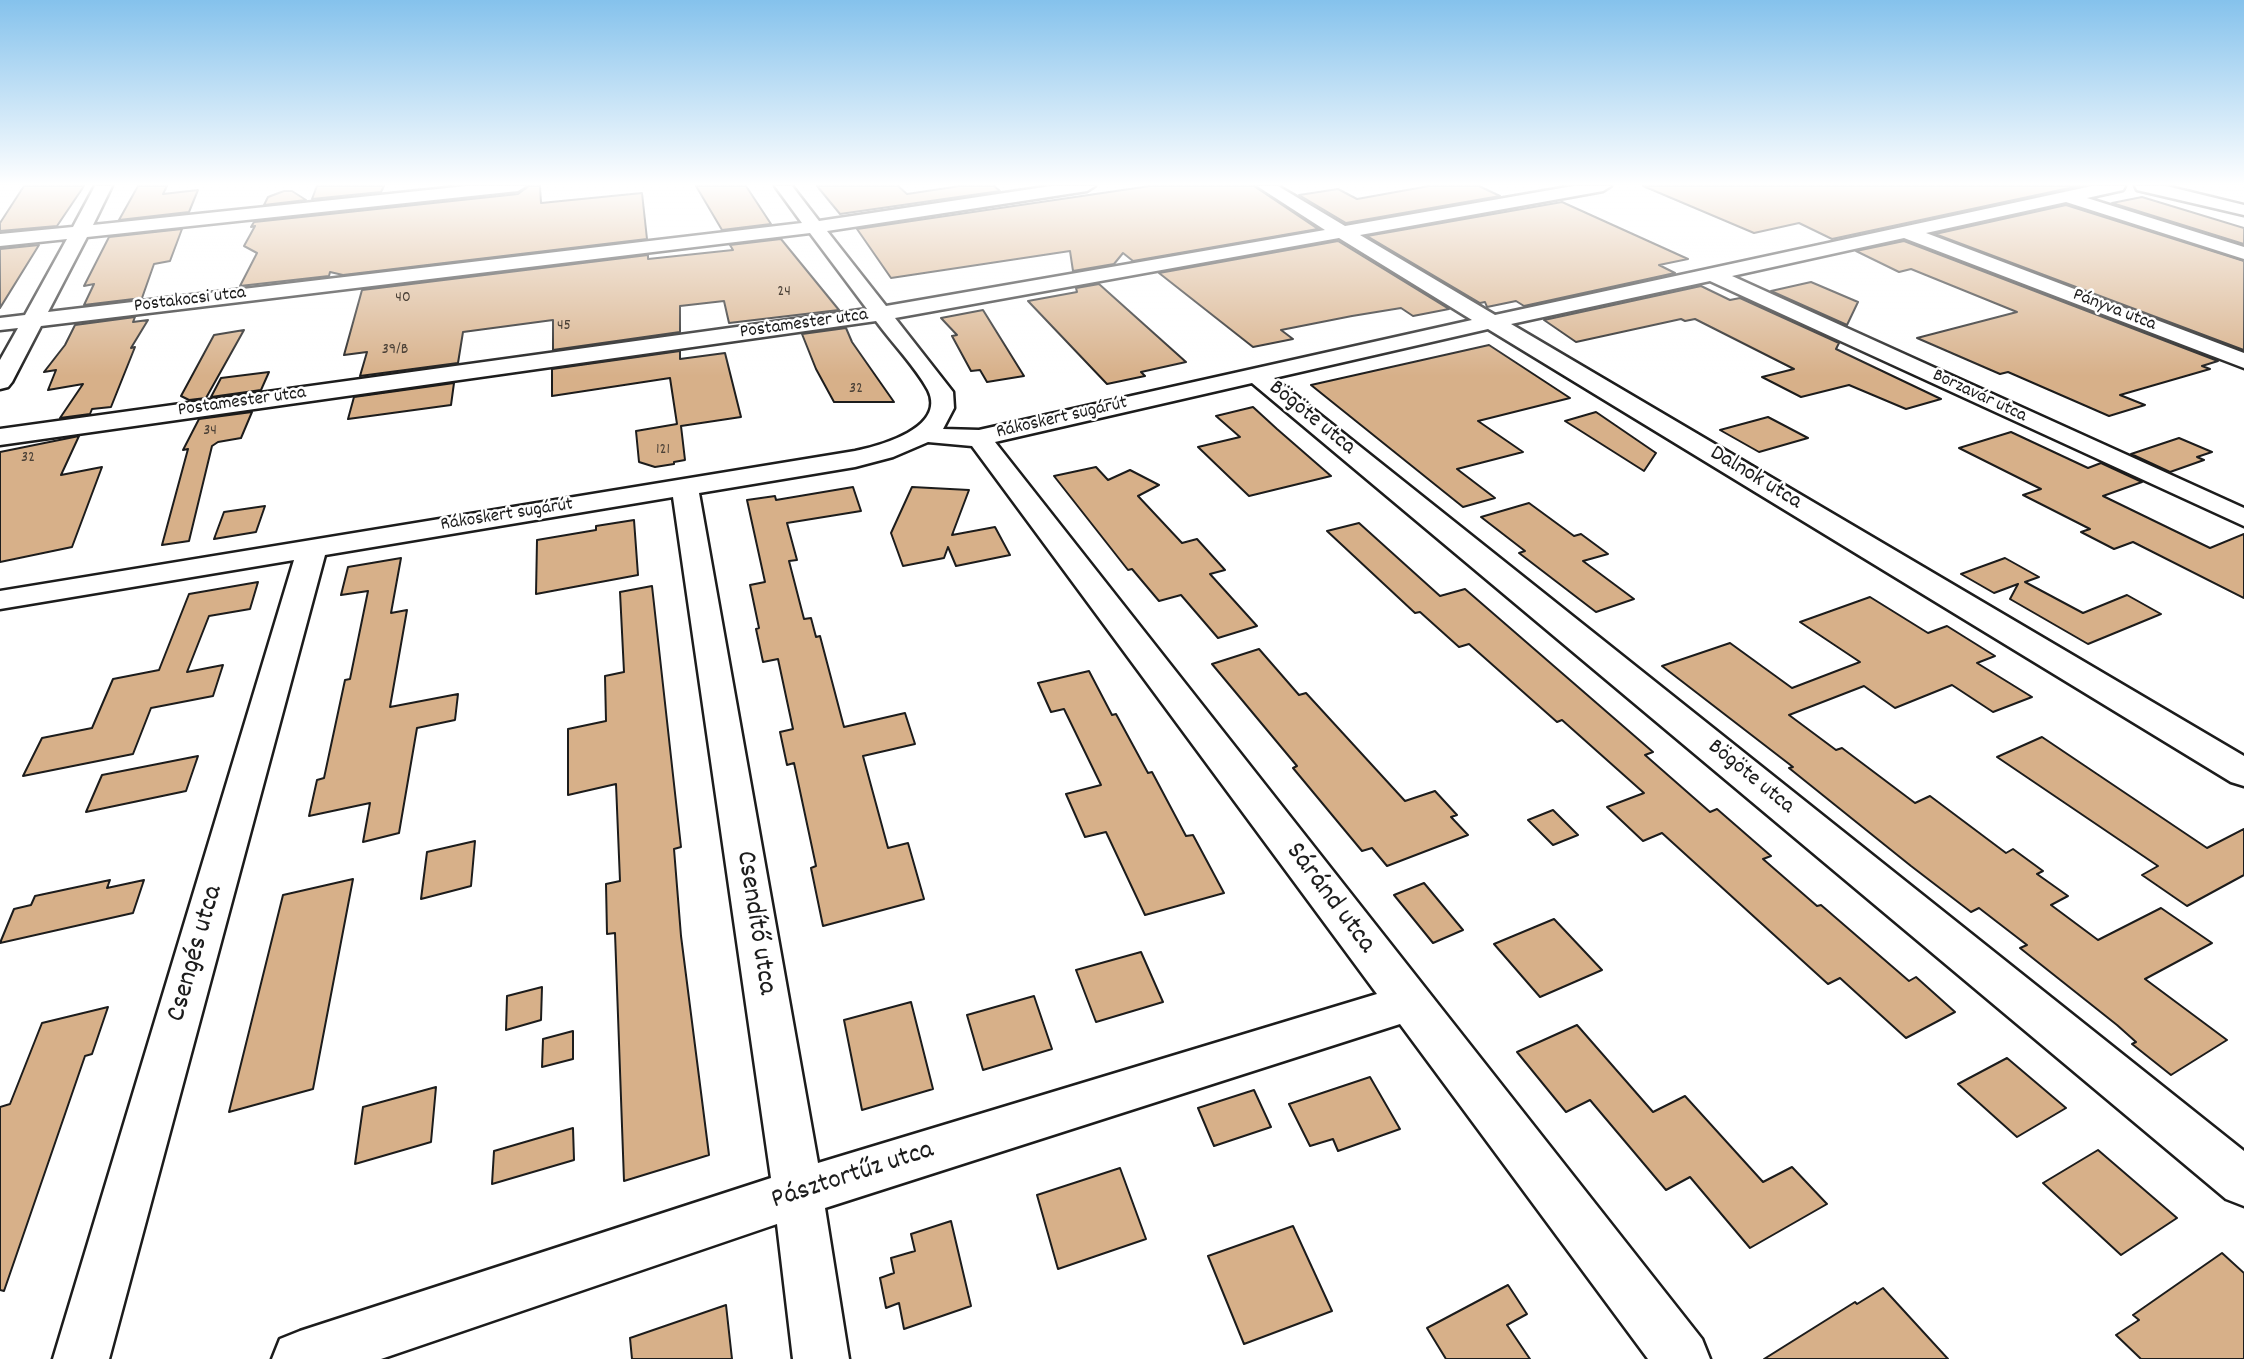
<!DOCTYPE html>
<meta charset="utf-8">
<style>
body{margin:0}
canvas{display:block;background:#fff}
</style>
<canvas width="2244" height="1359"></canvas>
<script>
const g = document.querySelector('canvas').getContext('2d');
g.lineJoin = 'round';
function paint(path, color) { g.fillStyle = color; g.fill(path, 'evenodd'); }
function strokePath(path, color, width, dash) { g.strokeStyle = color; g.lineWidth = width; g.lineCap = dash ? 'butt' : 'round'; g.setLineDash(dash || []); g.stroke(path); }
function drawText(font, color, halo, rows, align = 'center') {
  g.font = font + ' Dekko,sans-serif'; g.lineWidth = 5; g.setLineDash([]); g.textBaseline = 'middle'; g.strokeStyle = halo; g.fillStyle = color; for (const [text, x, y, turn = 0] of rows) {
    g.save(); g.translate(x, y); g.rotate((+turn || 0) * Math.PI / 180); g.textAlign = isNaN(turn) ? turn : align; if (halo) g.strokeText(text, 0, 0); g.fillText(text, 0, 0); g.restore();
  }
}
const building = new Path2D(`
 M24,186H84L57,226L0,231V223Z
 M138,186H167L163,194L198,190L189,212L119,220Z
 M317,186H384L381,192L312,199Z
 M529,186H540L541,203L642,193L647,239L343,275L330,272L329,276L240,286L257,253L244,246L255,226L251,227L254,222L518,194Z
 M696,186H746L771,224L722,230Z
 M817,186H898L907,194L960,186H994L1000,191L840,214Z
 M1150,186H1254L1318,229L1133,261L1123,253L1114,264L1073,271L1070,251L891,278L857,229Z
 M1429,186H1479L1500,196L1346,223L1299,195L1338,189L1357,199Z
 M1643,186H2079L1832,239L1799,223L1754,233Z
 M284,191H292L306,200L264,205L268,197Z
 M2142,197L2244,228V244L2112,203Z
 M1562,202L1688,259L1659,265L1675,273L1524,306L1516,301L1487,307L1485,302L1480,303L1367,236Z
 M2066,205L2244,261V350L1935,234Z
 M182,229L170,261L154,264L142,298L84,305L94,284L84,286L109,237Z
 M781,239L839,310L729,323L724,301L680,306V332L553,350V320L463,332L458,363L360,376L367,352L344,355L362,290L648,255V259L733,250L730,245Z
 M1338,241L1449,309L1413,316L1401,308L1352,316L1281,330L1293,339L1253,347L1159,273Z
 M1904,241L2218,361L2202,366L2210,369L2120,395L2145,405L2109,416L2008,372L2000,374L1917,338L2017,312L1911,269L1899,272L1856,251Z
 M39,245L0,308V249Z
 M1811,282L1858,302L1847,325L1771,291Z
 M1099,284L1186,362L1141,372L1145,376L1107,384L1028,301L1077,292L1076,288Z
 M1701,286L1730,300L1740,298L1839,343L1836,349L1941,399L1906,409L1849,385L1801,397L1762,377L1794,369L1695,319L1685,321L1681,319L1576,342L1544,320Z
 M983,310L1024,376L987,382L980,370L971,371L952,336L957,335L941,318Z
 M135,317L133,322L148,320L131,348L135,347L111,407L92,409L90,414L60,418L83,384L48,390L56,370L44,372L65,345L75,325Z
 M846,328L852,342L894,402H834L816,369L802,334Z
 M244,330L206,398L189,400L181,396L214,335Z
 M1489,345L1570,398L1478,421L1523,452L1457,469L1495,498L1463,507L1311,385Z
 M680,351V359L725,353L741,417L681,426L685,460L674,462V464L655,467L639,462L636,431L677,424L670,378L552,396V369Z
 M269,372L261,390L211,397L221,378Z
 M454,383L451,405L348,419L354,397Z
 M1253,407L1277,429L1331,476L1249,496L1198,447L1240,437L1216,416Z
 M252,412L241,438L218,442L212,446L189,541L162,545L188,449L183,450L199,419Z
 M1596,412L1656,453L1644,471L1565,421Z
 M1768,417L1808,438L1759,452L1720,430Z
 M2011,432L2088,468L2101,463L2142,482L2103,496L2210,548L2244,534V598L2133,542L2114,549L2081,532L2090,529L2023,495L2041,489L1959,448Z
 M79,436L61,475L102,467L72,547L0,562V452Z
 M2179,438L2212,452L2197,457L2204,460L2170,472L2131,454Z
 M1096,467L1108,480L1130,470L1159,485L1138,496L1182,543L1197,539L1225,570L1210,574L1257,626L1218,638L1181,595L1159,601L1132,569L1128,570L1054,476Z
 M853,487L861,511L787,523L797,560L789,561L804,619L811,618L816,637L820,636L844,727L905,713L915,744L863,756L888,848L908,843L924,899L823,926L811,868L816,866L794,763L787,765L780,732L793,729L778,659L763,662L756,629L759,628L750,585L765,582L747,500L775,496L776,500Z
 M912,487L969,490L952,535L995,527L1010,555L956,566L948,547L944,558L903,566L891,533Z
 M1529,503L1574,536L1581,534L1608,554L1583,561L1634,599L1596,612L1519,553L1525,551L1481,517Z
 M265,506L256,532L214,539L224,512Z
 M634,520L638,575L536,594L537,540L596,530V526Z
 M1359,523L1440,596L1465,589L1653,752L1645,755L1710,812L1717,809L1771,856L1763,859L1817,906L1821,905L1909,981L1916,977L1955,1012L1906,1038L1840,978L1828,984L1662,833L1643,841L1607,807L1644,793L1562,720L1557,722L1469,644L1459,647L1420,612L1415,613L1327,531Z
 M401,558L391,613L407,610L390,707L458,694L455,720L417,728L399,833L363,842L370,803L309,816L317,780L324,778L345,680L350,679L368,591L341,595L348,567Z
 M2005,558L2039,577L2025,582L2083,613L2127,595L2161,614L2088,644L2010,599L2018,584L1994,593L1961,574Z
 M258,582L250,609L209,616L187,672L223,665L213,696L151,708L133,754L23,776L42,738L92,728L113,679L159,670L189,594Z
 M652,586L681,847L674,849L681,936L709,1155L624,1181L615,933L607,934L606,884L620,881L616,784L568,795V729L606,721L605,676L624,672L620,592Z
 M1870,597L1928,633L1947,626L1995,656L1977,663L2032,697L1993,712L1952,685L1895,708L1864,686L1789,715L1836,750L1842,748L1915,803L1930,796L2006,853L2013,849L2043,871L2037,874L2068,896L2051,905L2098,940L2161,908L2212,943L2145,979L2227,1040L2171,1075L2132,1044L2136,1042L2117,1025L2020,948L2027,945L1979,908L1971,912L1911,866L1789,768L1793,767L1662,666L1730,643L1792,688L1860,662L1800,622Z
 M1259,649L1299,695L1306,693L1405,801L1435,791L1457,815L1451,817L1468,835L1387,866L1372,848L1362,851L1293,768L1297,766L1212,664Z
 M1089,671L1112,715L1116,714L1148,773L1152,772L1186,836L1193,835L1224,893L1145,915L1106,832L1085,837L1066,794L1101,785L1064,709L1051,712L1038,683Z
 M2042,737L2207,848L2244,829V875L2187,906L2142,875L2158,866L1997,757Z
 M198,756L186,791L86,812L102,775Z
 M1553,810L1578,835L1553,845L1528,820Z
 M475,841L471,886L421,899L427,852Z
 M353,879L313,1089L229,1112L283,895Z
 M110,880L107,888L144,880L133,913L0,943L14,909L31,905L35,896Z
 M1424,883L1463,930L1433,943L1394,895Z
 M1554,919L1602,970L1540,997L1494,944Z
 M1141,952L1163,1002L1096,1022L1076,970Z
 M542,987L541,1020L506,1030L507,996Z
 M1034,996L1052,1049L983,1070L967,1015Z
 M911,1002L933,1089L862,1110L844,1020Z
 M108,1007L92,1054L85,1056L4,1291L0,1290V1107L10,1104L42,1023Z
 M1577,1025L1653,1112L1685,1096L1763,1182L1792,1167L1827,1204L1750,1248L1690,1177L1666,1190L1590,1100L1566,1112L1517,1052Z
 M573,1031V1059L542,1067L543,1039Z
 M2007,1058L2066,1108L2017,1137L1958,1084Z
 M1370,1077L1400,1129L1338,1151L1333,1139L1310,1146L1289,1104Z
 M436,1087L431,1142L355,1164L363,1107Z
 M1254,1090L1271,1127L1214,1146L1198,1108Z
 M573,1128L574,1160L492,1184L494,1151Z
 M2098,1150L2177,1218L2121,1255L2043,1183Z
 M1120,1168L1146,1239L1058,1269L1037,1195Z
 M951,1221L971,1306L904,1329L899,1303L886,1308L880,1278L894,1273L891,1258L915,1251L911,1234Z
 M1293,1226L1332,1311L1244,1344L1208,1256Z
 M2222,1253L2244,1273V1359H2141L2116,1335L2139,1320L2133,1315Z
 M1508,1285L1527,1314L1507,1325L1530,1359H1446L1427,1328Z
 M1883,1288L1948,1359H1764L1855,1302L1857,1304Z
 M726,1305L732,1359H632L630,1338Z`);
paint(building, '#d7b089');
strokePath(building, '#1c1c1c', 2);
const minor = new Path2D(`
 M95,186H112L93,225L466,186H526L518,191L87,237L48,312L802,223L775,186H792L819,221L1051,186H1095L1087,191L827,231L886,306L1325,230L1257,186H1278L1345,226L1573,186H1611L1603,191L1360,235L1495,315L2092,186H2125L2123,190L2087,198L2244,247V259L2066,202L1926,233L2244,353V368L1904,238L1732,276L2244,508V526L1710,281L1511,324L2244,756V786L2231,782L1488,329L1274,378L2244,1151V1206L2226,1199L1252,383L995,442L1702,1339L1710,1359H1648L1400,1024L825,1208L849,1359H793L777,1224L381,1359H272L280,1339L300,1331L771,1178L673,497L325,555L109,1359H53L294,560L0,609V591L855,451C879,446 947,428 928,390C915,366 892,343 876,321L0,445V429L867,309L810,233L41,326L12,382L8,387L0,389V360L18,328L0,330V318L25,315L67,239L0,246V234L73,227ZM1339,238L1472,320L979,430L943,429L954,408L953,392L895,318ZM928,442L972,446L1377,994L818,1163L699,493L855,467L893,457Z
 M2135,186H2166L2244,205V215L2137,190Z`);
strokePath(minor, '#1c1c1c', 5);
paint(minor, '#fff');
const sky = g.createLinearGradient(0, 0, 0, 376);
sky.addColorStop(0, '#85c2ec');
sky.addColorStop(0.49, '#fff');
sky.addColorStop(1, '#ffffff00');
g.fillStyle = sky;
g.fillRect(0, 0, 2244, 376);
drawText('16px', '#4b4137', null, [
 ["24",784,293],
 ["40",403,299],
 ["45",564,327],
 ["39/B",395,351],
 ["32",856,390],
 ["34",210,432],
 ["121",663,451],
 ["32",28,459]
]);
drawText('19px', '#1c1c1c', '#fff', [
 ["Postakocsi utca",190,301,-7],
 ["Pányva utca",2114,311,21],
 ["Postamester utca",804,325,-8],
 ["Borzavár utca",1979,397,25],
 ["Postamester utca",242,403,-8],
 ["Rákoskert sugárút",1062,419,-13],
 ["Rákoskert sugárút",507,516,-9]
]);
drawText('23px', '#1c1c1c', '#fff', [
 ["Bögöte utca",1311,419,39],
 ["Dalnok utca",1755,479,31],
 ["Bögöte utca",1750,778,39]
]);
drawText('28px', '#1c1c1c', '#fff', [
 ["Sáránd utca",1329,899,53],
 ["Csendítő utca",754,923,81],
 ["Csengés utca",197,954,-74],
 ["Pásztortűz utca",853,1177,-18]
]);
</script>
